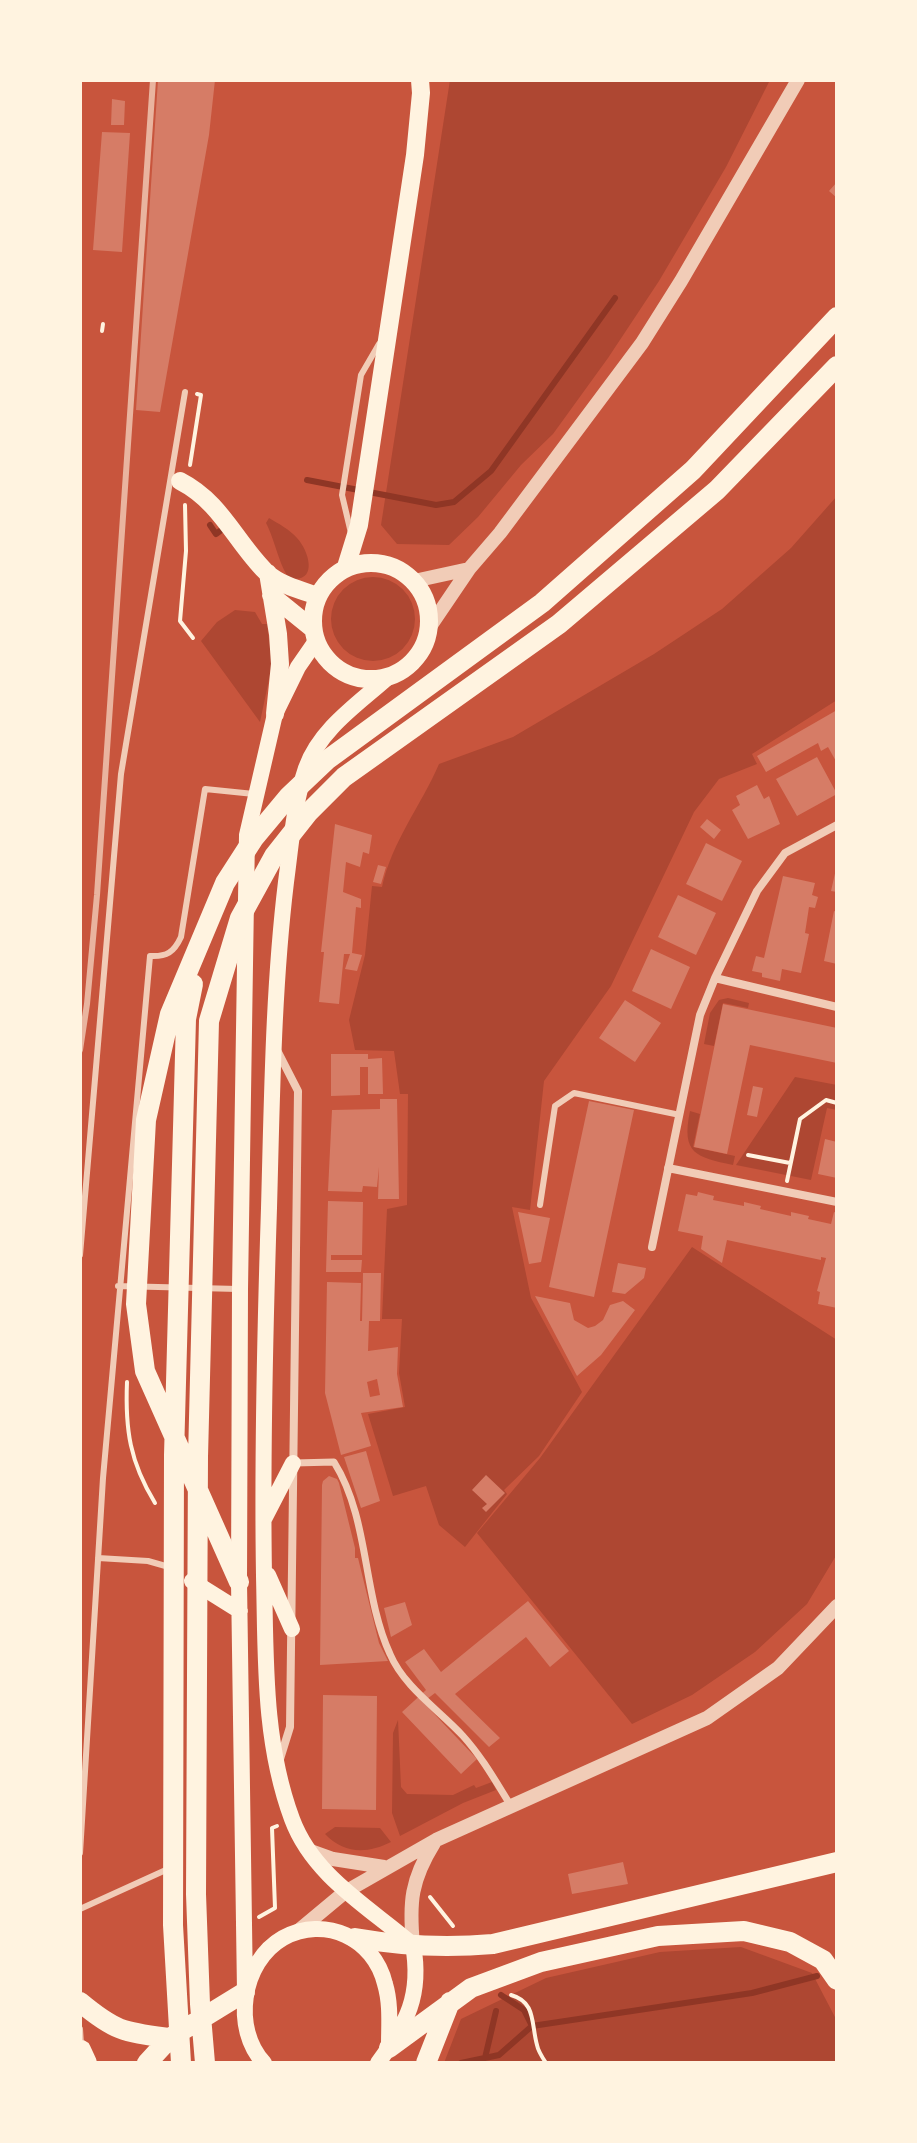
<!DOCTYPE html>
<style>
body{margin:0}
#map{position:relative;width:917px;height:2143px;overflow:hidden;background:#c8553d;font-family:Inter,sans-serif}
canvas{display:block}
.frame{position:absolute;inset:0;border:82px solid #fff3e0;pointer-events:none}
</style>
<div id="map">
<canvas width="917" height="2143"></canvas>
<div class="frame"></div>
</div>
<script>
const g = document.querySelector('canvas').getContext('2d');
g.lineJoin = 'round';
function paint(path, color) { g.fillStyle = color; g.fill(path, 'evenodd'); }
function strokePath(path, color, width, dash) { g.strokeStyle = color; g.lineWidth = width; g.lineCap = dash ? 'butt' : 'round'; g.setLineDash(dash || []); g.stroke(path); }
paint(new Path2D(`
 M450,80H770L726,167L659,281L608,358L553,434L521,465L478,517L449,545L397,544L381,525Z
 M837,496V700L752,754L757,764L719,779L694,812L611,986L544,1081L530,1210L512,1207L531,1298L582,1392L539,1456L504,1490L507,1494L465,1547L439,1525L426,1486L393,1496L368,1414L405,1407L399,1373L402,1319H382L387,1209L407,1205L408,1094H400L394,1051L355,1050L349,1020L365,955L372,886L382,887C392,841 421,806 439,764L513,737L654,654L722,609L791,548Z
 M269,518C279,524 289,529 297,538C310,552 318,584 289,578C279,565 275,540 266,523Z
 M331 619a42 42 0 1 1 84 0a42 42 0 1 1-84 0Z
 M235,610L255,612L262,624H267L272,665L260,722L201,641L217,622Z
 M728,998L749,1003L748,1008L723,1003L714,1046L704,1044L710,1013L719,1000Z
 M795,1077L837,1085V1110L827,1108L811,1180L736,1165Z
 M690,1111L700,1114L693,1147L735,1156L733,1165C696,1157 681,1154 690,1111Z
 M692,1247L837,1340V1554L807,1604L755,1652L692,1695L632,1724L477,1533L540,1458Z
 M398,1720L401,1787L407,1794L453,1795L474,1785L476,1788L492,1782L496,1790L463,1803L400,1836L392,1813L393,1733Z
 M335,1827L380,1828L391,1842C367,1854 344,1854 325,1834Z
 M741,1947L812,1973L837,2021V2063H444L461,2019L546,1978L660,1952Z`), '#ae4732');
strokePath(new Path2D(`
 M307,480L436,505L454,502L491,471L615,298
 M210,525L216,534L220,531
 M532,2026L752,1993L817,1976
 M485,2058L496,2011
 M461,2063L499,2055L532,2026L524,2010L501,1995`), '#8f3625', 6);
paint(new Path2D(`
 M158,80H215L209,135L160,412L136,410Z
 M112,99L125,101L124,125H111Z
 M102,132L130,133L122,252L93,250Z
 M837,182V198L829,191Z
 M837,710V763L828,747L821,751L818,743L766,772L757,756Z
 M817,757L837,794L797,816L776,779Z
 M757,785L764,799L769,796L780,824L748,839L732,810L740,805L736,796Z
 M707,819L721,830L714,839L700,827Z
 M335,824L372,835L369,854L363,852L360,867L346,862L343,892L361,899V908L356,907L352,953L362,955L357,971L345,969L350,954H344L339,1004L319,1002L324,952H321Z
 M706,843L742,861L722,901L686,884Z
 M378,865L386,867L381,884L373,882Z
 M836,869H837V892L831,891Z
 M783,876L815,883L812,895L818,897L815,908L809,907L805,933L809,934L801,973L782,969L780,981L762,977V973L752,971L756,956L764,958Z
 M678,895L716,913L696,955L658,937Z
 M834,911L837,912V964L824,961Z
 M651,949L690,967L671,1009L632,991Z
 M625,1000L661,1023L635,1062L599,1038Z
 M723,1004L837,1028V1063L750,1045L727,1154L694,1147Z
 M331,1054H368V1059L382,1058L383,1094H368V1067H360V1095L331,1096Z
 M753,1086L763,1088L757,1117L747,1115Z
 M380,1099H397L399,1199H378L379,1167L377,1187L363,1186L362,1192L328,1191L332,1110L380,1109Z
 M589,1101L634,1110L594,1297L549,1287Z
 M825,1139L837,1142V1178L818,1174Z
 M698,1192L714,1196L713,1200L744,1206V1202L761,1206L760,1209L791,1216V1212L809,1216L808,1219L831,1224L834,1212L837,1213V1308L818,1304L820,1292L817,1291L826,1258L821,1257V1260L727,1240L722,1263L701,1249L703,1236L678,1231L686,1194L697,1196Z
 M328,1201L363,1202L362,1255H331V1260H362L361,1272H326Z
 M518,1212L550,1218L541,1262L529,1264Z
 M618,1263L646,1268L644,1278L625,1294L612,1292Z
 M363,1273H381L380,1321H369L368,1351L398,1347L397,1374L403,1407L361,1413L371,1446L341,1455L325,1393L327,1282L361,1283L360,1321H362ZM377,1379L380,1395L370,1397L367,1382Z
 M535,1296L570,1303L574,1320L588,1328L595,1326L603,1320L610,1305L623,1301L635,1310L601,1355L577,1376Z
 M366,1451L380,1501L361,1508L344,1457Z
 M486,1475L505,1493L486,1512L482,1508L487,1504L472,1490Z
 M329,1476L337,1479L339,1483L355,1548V1558H358L379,1643L388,1661L320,1665L322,1485L323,1481Z
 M528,1601L569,1651L550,1667L526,1637L455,1694L500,1738L489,1747L435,1693L423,1702L477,1759L461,1774L402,1712L426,1690L405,1662L424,1649L441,1672Z
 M405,1602L412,1625L391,1637L384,1608Z
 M323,1695L377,1696L376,1810L322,1809Z
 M623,1862L628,1884L572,1894L568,1874Z`), '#d67c66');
strokePath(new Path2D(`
 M102,331L103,324
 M190,465L201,395L197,394
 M185,505L186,551L180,621L193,638
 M748,1155L790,1163
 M787,1181L800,1119L826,1100L837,1103
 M127,1382C125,1430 130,1462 155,1503
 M430,1897L453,1926
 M259,1917L275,1908L272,1828L277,1826
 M511,1995C536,2002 531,2023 537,2045C538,2051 542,2057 546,2063`), '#fff3e0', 4);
strokePath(new Path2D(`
 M351,533L342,495L361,375L379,344
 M540,1205L555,1106L574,1093L680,1115
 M80,1255L121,774L185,392
 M118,1286L238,1289
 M98,1558L148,1561L169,1567
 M80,1853L103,1478L150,956C167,957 174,952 181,937L205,789L254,794
 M80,1909L168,1869
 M80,2029L81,2045`), '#f1ccb7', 6);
strokePath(new Path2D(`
 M294,1463L334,1462C370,1520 362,1593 390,1654C404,1687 439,1710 463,1736C482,1757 496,1782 511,1806`), '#f1ccb7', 7);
strokePath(new Path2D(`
 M715,978L837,1007
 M278,1052L298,1091L290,1727L280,1759
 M668,1168L837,1202
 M652,1247L700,1015L715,978L757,891L785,853L837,825`), '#f1ccb7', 8);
strokePath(new Path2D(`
 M414,581L469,569
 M429,628L469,569L500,533L642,343L681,281L798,80
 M308,1850L333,1859L384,1867
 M297,1932L345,1892L436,1840L707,1718L778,1668L837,1606
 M413,1945C409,1902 411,1880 434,1843`), '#f1ccb7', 14);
strokePath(new Path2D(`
 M264,1519L293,1463
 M268,1575L292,1629
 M192,1581L240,1611
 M245,1992L239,1582L240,1289L247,835L275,714L298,667L316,641
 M264,2063C232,2029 241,1962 283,1938C325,1915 374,1938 385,1984C391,2004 389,2025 389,2045
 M378,2063C407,2023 422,1995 413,1945C369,1907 313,1876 292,1819C263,1741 266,1658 264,1576C262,1454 265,1331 269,1208C272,1100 273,990 286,882C291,845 294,803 306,768C320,729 358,704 387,678`), '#fff3e0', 16);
strokePath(new Path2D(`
 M180,481C221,502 235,541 266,572C280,585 300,590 318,596
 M313 621a58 58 0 1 1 116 0a58 58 0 1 1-116 0Z
 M346,567L359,525L415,155L421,93L420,80
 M268,573L278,634L280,664L275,714
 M271,595L313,629`), '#fff3e0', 18);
strokePath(new Path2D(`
 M239,1582L145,1371L136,1304L146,1120L170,1014L225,883L254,838L289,796L327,760L542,603L693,470L837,317
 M355,1938C401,1946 447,1948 493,1944L837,1862
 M80,2002C116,2032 124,2032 170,2038
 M389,2048L471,1988L541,1962L658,1936L744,1931L790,1942L823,1960L837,1980
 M81,2050L87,2063
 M147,2063L170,2038L245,1992
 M181,2063L173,1925L174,1455L186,1019L193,984
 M205,2063L200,2004L196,1894L198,1457L209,1021L240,918L274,856L308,813L344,777L559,624L717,490L837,366
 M426,2063L450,2002`), '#fff3e0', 20);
strokePath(new Path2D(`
 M80,1050L87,1004L97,895L153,80`), '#e9b49f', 6);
</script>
